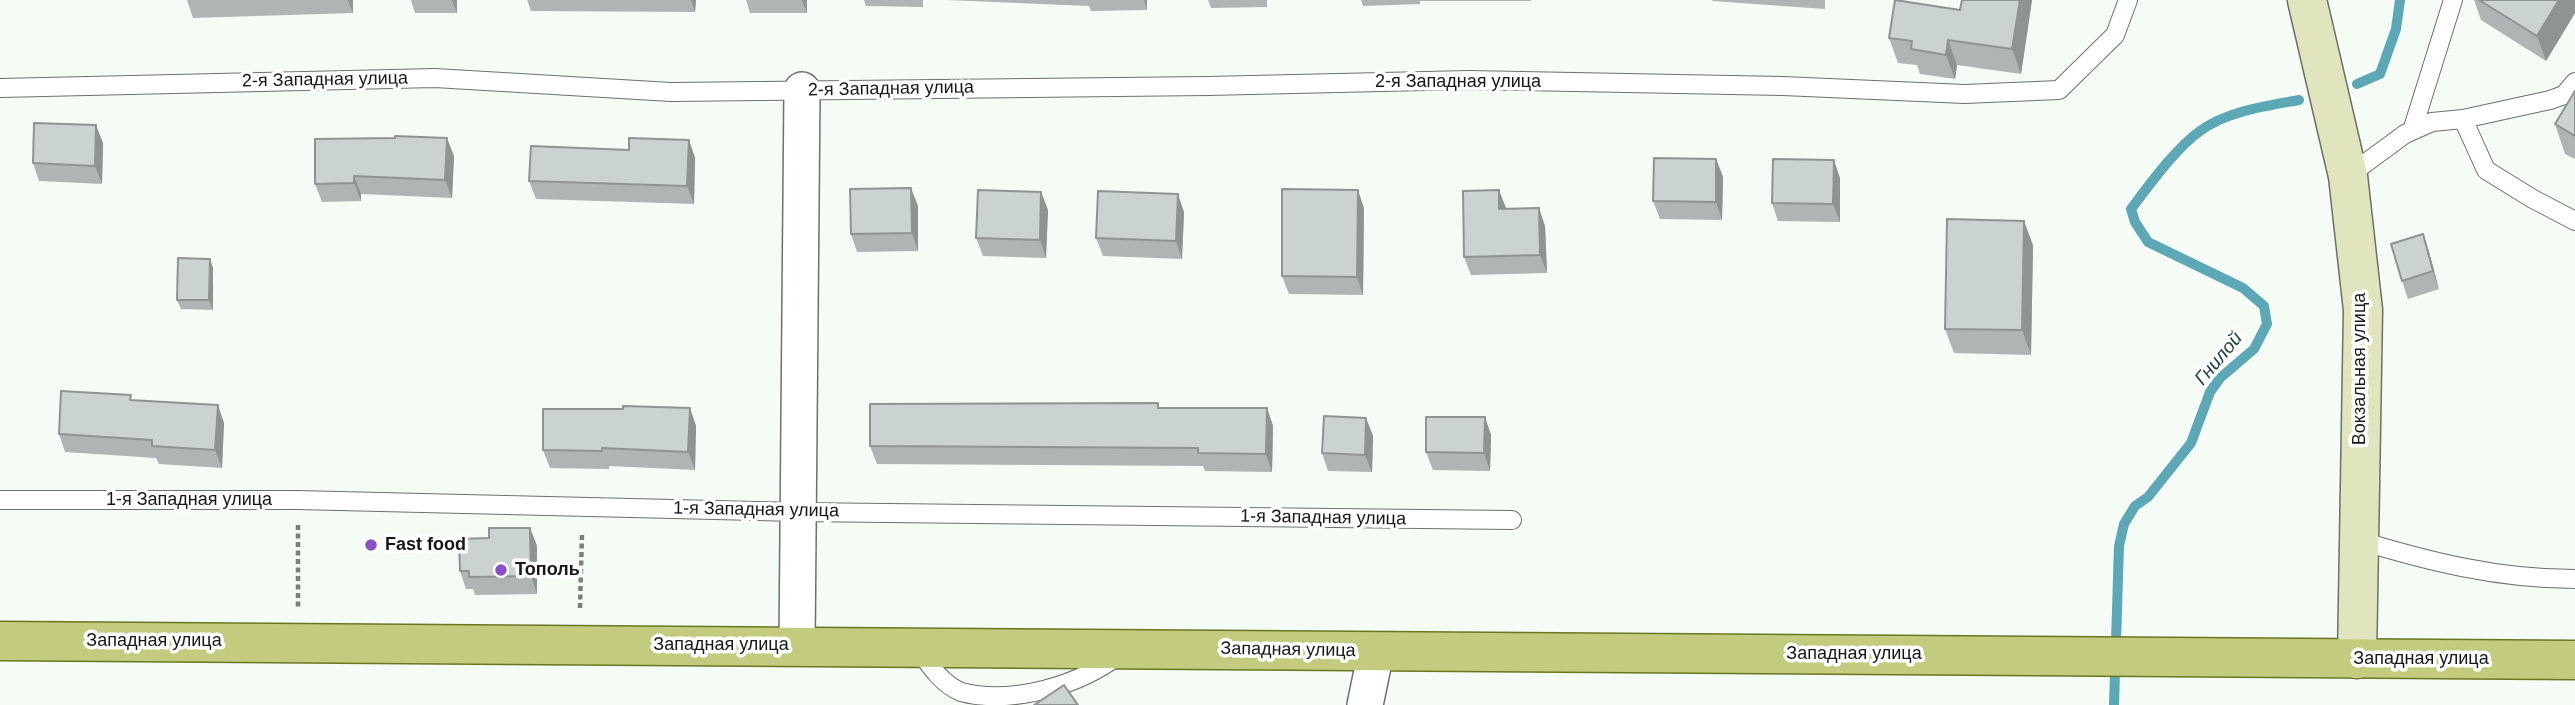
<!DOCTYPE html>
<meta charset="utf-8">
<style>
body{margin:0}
canvas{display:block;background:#f5fbf5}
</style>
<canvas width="2575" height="705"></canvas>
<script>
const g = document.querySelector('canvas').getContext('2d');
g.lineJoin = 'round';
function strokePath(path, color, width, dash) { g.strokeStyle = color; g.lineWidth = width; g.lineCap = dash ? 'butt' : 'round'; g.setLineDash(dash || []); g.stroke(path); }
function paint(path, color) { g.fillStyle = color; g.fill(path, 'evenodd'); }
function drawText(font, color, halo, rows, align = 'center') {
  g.font = font + ' Arial,sans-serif'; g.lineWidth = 7; g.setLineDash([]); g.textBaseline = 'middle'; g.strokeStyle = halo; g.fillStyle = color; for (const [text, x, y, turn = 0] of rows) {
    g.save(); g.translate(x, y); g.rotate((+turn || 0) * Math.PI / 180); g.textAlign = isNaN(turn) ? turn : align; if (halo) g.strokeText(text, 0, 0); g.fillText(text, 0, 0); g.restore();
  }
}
strokePath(new Path2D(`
 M2357,84L2380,74L2396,29L2400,0
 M2114,705L2119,546L2124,524L2135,506L2148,497L2191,443L2210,392L2220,378L2254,349L2267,324L2264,306L2243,288L2148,242L2135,222L2131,209C2150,184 2175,149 2200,131C2227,111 2267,106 2299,100`), '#5da8b6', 10);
const lane = new Path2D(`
 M0,88L435,78L671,92L1207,86L1469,80L1783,86L1965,94L2059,90L2115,35L2128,0
 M2463,119L2486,170L2533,199L2575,221
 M2412,131L2453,0
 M2348,176L2405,134L2432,122L2463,119L2550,100L2564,95L2575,82
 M0,500H297L798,512L1512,520
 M2358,540C2430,562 2499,579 2575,579
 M919,650C930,666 942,684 961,692C1011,705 1079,686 1120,654`);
const street = new Path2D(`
 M797,645L802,90
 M1365,705L1376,652`);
const secondary = new Path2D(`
 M2307,0L2348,176L2363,310L2357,659`);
const primary = new Path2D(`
 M0,641L2575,660`);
strokePath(lane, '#6c716c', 20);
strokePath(street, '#6c716c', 38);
strokePath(secondary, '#6c716c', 41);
strokePath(primary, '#6b7622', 41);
strokePath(new Path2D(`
 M298,525V607
 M580,608L582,533`), '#7c807c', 4.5, [5, 3.5]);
strokePath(lane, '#fff', 18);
strokePath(street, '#fff', 35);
strokePath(secondary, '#e0e5be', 38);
strokePath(primary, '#c2cb7e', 38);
paint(new Path2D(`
 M187,0H353V13L193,18Z
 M411,0H457V13H415Z
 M527,0H696L695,12L531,11Z
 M746,0H807V13H750Z
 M864,0H923V7L866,6Z
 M946,0H1147V10L1091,11L1089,6Z
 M1208,0H1267V7L1211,8Z
 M1361,0H1531V1H1420V4L1363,6Z
 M1712,0H1825V9L1713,1Z
 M1962,0H2032L2021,74L1957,65L1955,79L1920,74L1917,65L1898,63L1889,38L1960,10Z
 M2474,0H2575V13L2546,61L2481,20Z
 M2575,91V159L2565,154L2555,124Z
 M689,140L695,158L694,204L536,199L529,181L629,150Z
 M103,143L102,184L39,181L33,163Z
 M454,156L452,198L361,194V201L322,202L315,184Z
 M1716,159L1723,177L1722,220L1660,219L1653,201Z
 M1840,178V222L1778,221L1772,203Z
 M1041,192L1048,210L1046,258L983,256L976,238Z
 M918,206V251L857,252L851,234Z
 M1364,208L1363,295L1289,294L1282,276Z
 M1506,209L1545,226L1547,273L1471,275L1464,257Z
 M1184,212L1182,259L1103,256L1096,238Z
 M2033,245L2031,355L1954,353L1945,329Z
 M2429,252L2439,289L2408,299L2402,281Z
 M210,259L213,268V310L181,309L177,300Z
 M133,400L224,423L222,468L159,464L156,458L65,452L59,434Z
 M690,408L696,426L695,470L609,466V469L550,468L543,450L623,409Z
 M1160,408H1267L1273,426L1272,472L1205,471L1203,466L877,464L870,446Z
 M1485,417L1491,435L1490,471L1433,470L1426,452Z
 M1366,418L1373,436L1372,472L1328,471L1322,453Z
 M530,528L537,546V594L475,595L473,589H466L460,571L489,538Z`), '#afb5b4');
paint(new Path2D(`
 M348,0H353V13Z
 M452,0H457V13Z
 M691,0H696L695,12Z
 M802,0H807V13Z
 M1144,0H1147V10Z
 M2020,0H2032L2021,74L2012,49Z
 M2559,0H2575V13L2546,61L2537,36Z
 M1948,40L1957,65L1955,79L1946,55Z
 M96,125L103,143L102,184L95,166Z
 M447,138L454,156L452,198L445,180Z
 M689,140L695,158L694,204L687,186Z
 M1716,159L1723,177L1722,220L1716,202Z
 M1834,160L1840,178V222L1833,204Z
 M354,176L361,194V201L354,183Z
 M911,188L918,206V251L912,233Z
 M1358,190L1364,208L1363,295L1357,277Z
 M1499,190L1506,208V227L1499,209Z
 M1041,192L1048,210L1046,258L1040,240Z
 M1178,194L1184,212L1182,259L1176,241Z
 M1539,208L1545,226L1547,273L1540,255Z
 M2024,221L2033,245L2031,355L2022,330Z
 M2423,234L2429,252L2439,289L2433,271Z
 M210,259L213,268V310L209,300Z
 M218,405L224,423L222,468L215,450Z
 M690,408L696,426L695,470L688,452Z
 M1267,408L1273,426L1272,472L1266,454Z
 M1485,417L1491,435L1490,471L1484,453Z
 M1366,418L1373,436L1372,472L1365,455Z
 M530,528L537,546V594L531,576Z`), '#8e9492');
const building = new Path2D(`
 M1895,0L1960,10L1962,0H2020L2012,49L1948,40L1946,55L1911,49L1912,41L1889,38Z
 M2479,0H2559L2537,36Z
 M2575,91V136L2555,124Z
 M34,123L96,125L95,166L33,163Z
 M395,136L447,138L445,180L354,176V183L315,184V139L395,138Z
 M629,138L689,140L687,186L529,181L531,146L629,150Z
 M1654,158L1716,159V202L1653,201Z
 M1773,159L1834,160L1833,204L1772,203Z
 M911,188L912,233L851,234L850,189Z
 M1282,189L1358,190L1357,277L1282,276Z
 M978,190L1041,192L1040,240L976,238Z
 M1499,190V209L1539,208L1540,255L1464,257L1463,191Z
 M1098,191L1178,194L1176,241L1096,238Z
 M1947,219L2024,221L2022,330L1945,329Z
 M2423,234L2433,271L2402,281L2391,244Z
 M178,258L210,259L209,300H177Z
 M61,391L131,395L130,400L218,405L215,450L152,446V440L59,434Z
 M1158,403V408H1267L1266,454L1198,453V448L870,446V404Z
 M623,406L690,408L688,452L602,448V451L543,450V409H623Z
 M1324,416L1366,418L1365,455L1322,453Z
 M1426,417H1485L1484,453L1426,452Z
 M489,528H530L531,576L469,577V571H460L459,539L489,538Z
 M1064,685L1078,705H1034Z`);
paint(building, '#cbd3d1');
strokePath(building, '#8e9492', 2);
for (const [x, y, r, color] of [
 [371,545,7,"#8b4fc6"],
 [501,570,7,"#8b4fc6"]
]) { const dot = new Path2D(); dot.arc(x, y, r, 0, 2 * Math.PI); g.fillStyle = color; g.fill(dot); strokePath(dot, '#fff', 2.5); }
drawText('18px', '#161816', '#fff', [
 ["2-я Западная улица",325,80,-1],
 ["2-я Западная улица",1458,82],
 ["2-я Западная улица",891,89,-1],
 ["Вокзальная улица",2360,369,-90],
 ["1-я Западная улица",189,500],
 ["1-я Западная улица",756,510,1],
 ["1-я Западная улица",1323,518,1],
 ["Западная улица",154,641],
 ["Западная улица",721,645],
 ["Западная улица",1288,650,1],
 ["Западная улица",1854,654],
 ["Западная улица",2421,659]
]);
drawText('bold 18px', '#161816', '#fff', [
 ["Fast food",385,545],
 ["Тополь",515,570]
], 'left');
drawText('italic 19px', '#193d44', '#fff', [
 ["Гнилой",2219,359,-50]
]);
</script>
